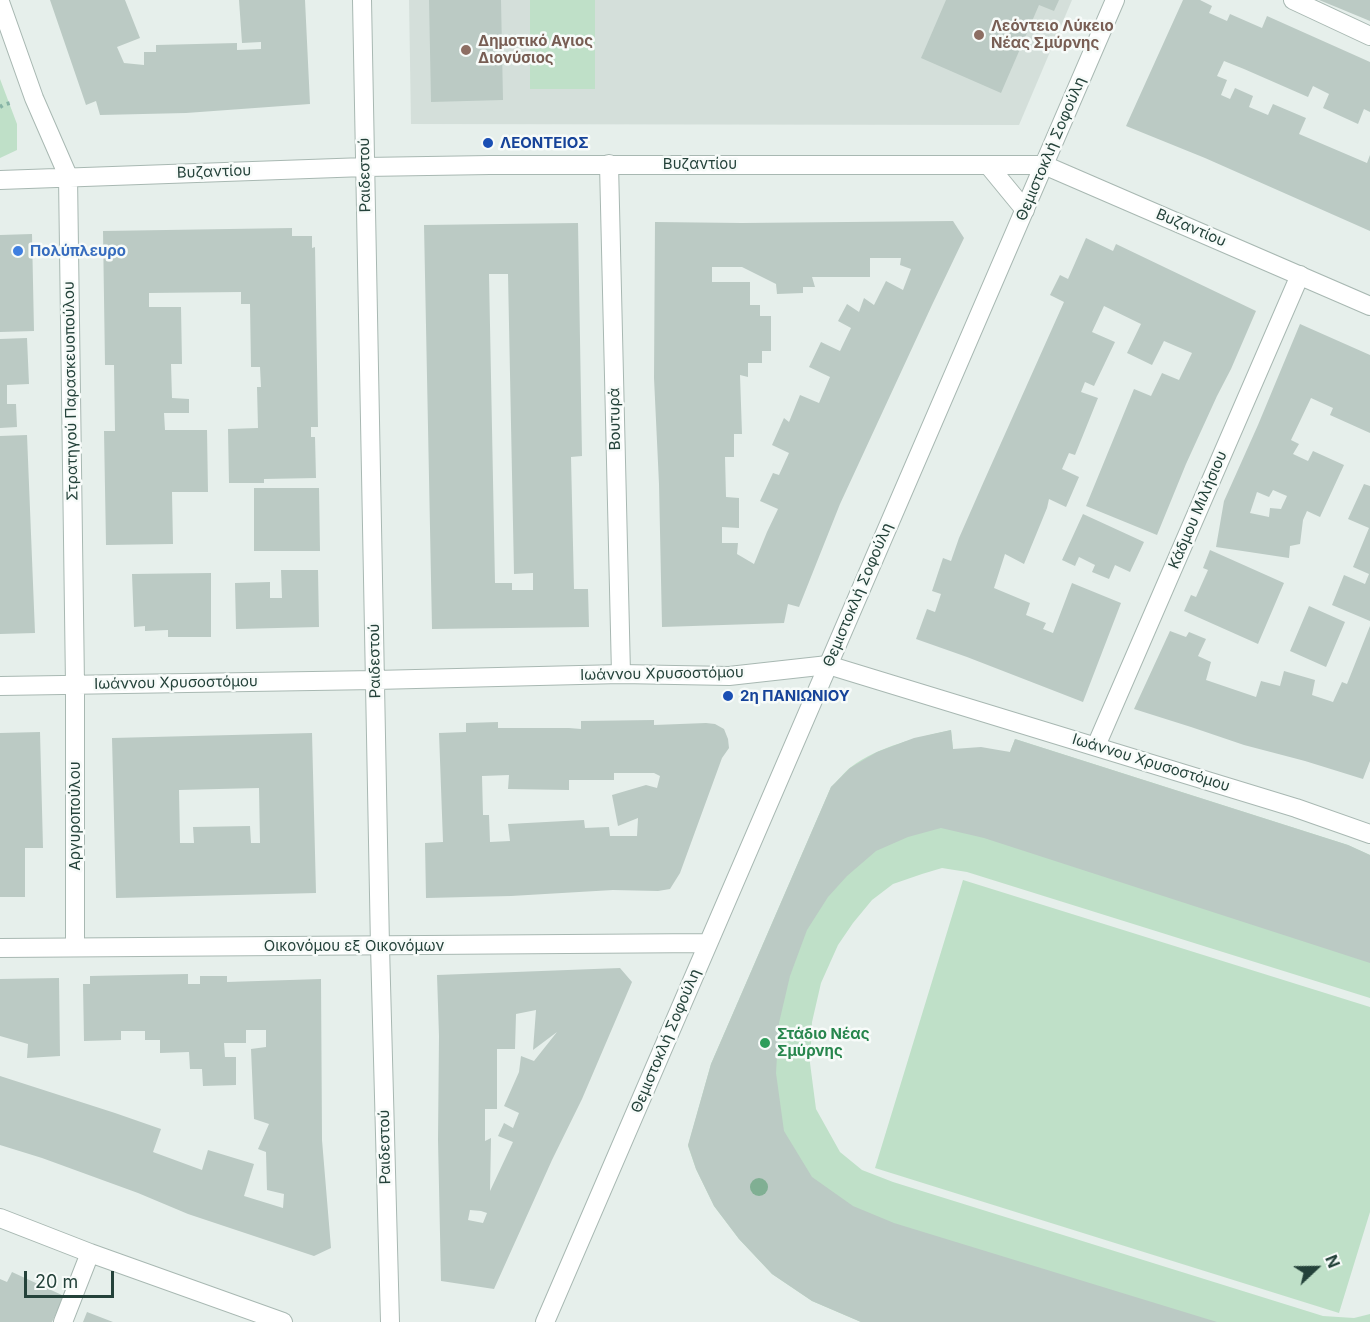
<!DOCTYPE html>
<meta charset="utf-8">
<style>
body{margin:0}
#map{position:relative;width:1370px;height:1322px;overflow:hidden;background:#e6efeb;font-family:Inter,sans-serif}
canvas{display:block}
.north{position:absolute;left:1286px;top:1238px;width:60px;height:60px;-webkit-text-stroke:4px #f7fbf9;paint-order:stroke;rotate:68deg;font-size:16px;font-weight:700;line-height:24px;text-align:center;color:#24423a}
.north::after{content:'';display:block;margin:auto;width:21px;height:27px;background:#24423a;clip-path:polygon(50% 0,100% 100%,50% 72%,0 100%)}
.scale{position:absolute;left:24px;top:1271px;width:90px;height:27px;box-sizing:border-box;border:3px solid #24423a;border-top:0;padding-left:8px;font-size:18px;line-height:21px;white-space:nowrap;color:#24423a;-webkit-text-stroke:4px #f7fbf9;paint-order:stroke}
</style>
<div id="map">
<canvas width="1370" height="1322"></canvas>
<div class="north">N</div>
<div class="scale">20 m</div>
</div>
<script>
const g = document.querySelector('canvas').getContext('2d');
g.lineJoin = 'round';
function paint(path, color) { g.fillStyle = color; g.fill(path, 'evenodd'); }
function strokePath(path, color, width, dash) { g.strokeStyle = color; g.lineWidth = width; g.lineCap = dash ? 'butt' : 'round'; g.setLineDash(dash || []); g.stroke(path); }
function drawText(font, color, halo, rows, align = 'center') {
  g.font = font + ' Inter,sans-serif'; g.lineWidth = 5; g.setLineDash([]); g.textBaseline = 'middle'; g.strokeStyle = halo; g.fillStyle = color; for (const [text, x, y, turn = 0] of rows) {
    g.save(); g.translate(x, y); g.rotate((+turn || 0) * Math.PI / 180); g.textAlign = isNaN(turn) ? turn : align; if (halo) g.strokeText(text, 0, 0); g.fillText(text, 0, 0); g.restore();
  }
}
paint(new Path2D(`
 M409,0H1072L1019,125L411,124Z`), '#d4dfda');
paint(new Path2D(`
 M530,0H595V89H530Z
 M0,79L17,124V150L0,158Z
 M951,730L953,749L1010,752L1015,739L1348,845L1370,855V998L967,872L942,868L922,874L893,884L872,900L853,923L838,945L821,983L812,1022L810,1063L816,1109L840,1152L862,1170L893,1182L1323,1316L1354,1318L1370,1314V1322H861L812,1301L772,1274L739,1239L714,1206L696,1169L688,1146L711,1064L831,787C838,781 844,772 851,767C879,746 917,738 951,730Z
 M963,880L1370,1007V1212L1339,1313L875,1168Z`), '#bfe0c8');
paint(new Path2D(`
 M50,0H125L140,38L117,47L124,63L144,65V52H156V45L237,43V50L261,49V42L242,43L239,0H305L310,104L186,113L100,115L96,101L86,105Z
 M429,0H501L503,100L431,102Z
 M946,0H1059L1054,11L1039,5L1001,93L921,58Z
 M1183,0H1200L1212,6L1209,13L1227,21L1230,14L1262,28L1267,16L1370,62V112L1364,109L1358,124L1323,108L1329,94L1313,86L1308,97L1244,69L1224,61L1217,76L1227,80L1221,95L1230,99L1235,88L1253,96L1249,107L1268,115L1273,104L1306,118L1299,134L1367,163L1370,155V231L1205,158L1126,126Z
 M1319,0H1370V21L1341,9Z
 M953,221L964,238L932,305L840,504L799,607L788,604L784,623L662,627L659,484L654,378L655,222L742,223ZM870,258H901L900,265L911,269L903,290L886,281L874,305L864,298L859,312L847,304L838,321L851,328L840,351L821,342L809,367L830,377L819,403L800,395L789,422L784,418L772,445L789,453L779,475L773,473L760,501L778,509L767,532L754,564L737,554L738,543H722V527L739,528V498L726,497L725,457H734V434H742L740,375L748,377V363H762V351H771V316H760V305H750V282H712V267H742L776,284L777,294L803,293V287H815L812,277H870Z
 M578,223L582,456L571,457L574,589H588L589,627L432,629L424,225ZM489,274H508L514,574L533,573V590H512V583H495Z
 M292,228V236H312V248L315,247L318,427H311V437H315L316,478L264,479V483H229L228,429L258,428L257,387H261L260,367H251L250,304H241V292L149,293V307H181L182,364H171L172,398L189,399V413H164L165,430H207L208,492H172L173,544L106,545L104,431H115L114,365H105L103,231Z
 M32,234L34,331L0,332V235Z
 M1086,238L1113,251L1116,244L1256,311L1231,369L1217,396L1186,464L1157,535L1086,506L1134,389L1151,396L1162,373L1179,380L1192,353L1164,341L1152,365L1127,353L1141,324L1104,306L1092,332L1115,342L1094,386L1085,382L1081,392L1098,398L1075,455L1069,453L1062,469L1079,477L1066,507L1049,499L1047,508L1024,564L1005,554L994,588L1030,603L1026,615L1046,623L1043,629L1053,633L1072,583L1121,603L1083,702L967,657L916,639L927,609L935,612L941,594L932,591L943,558L951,561L959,538L984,481L1064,302L1050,295L1060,275L1068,279Z
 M1300,324L1370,355V433L1330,415L1333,408L1311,398L1291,440L1299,444L1293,454L1308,461L1313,451L1344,465L1320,517L1307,511L1303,520L1300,544L1290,546L1289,558L1216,547L1224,501L1258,425ZM1273,490L1287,496L1281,509L1270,508L1269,517L1250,513L1257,492L1269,497Z
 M27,338L29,384L7,385V404H16L17,427L0,428V339Z
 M27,435L35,633L0,634V436Z
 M1364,484L1370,486V621L1332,605L1344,575L1365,584L1369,574L1353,567L1369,528L1348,519Z
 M254,488H319L320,551H254Z
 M1083,514L1144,542L1130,572L1115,565L1109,579L1092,572L1095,565L1079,557L1075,566L1062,560Z
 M1210,550L1284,583L1258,644L1184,611L1191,595L1196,597L1208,570L1203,568Z
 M281,570H318L319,627L236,629L235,583L270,582V598H282Z
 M211,573V637H168V630L145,631V626L134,627L132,574Z
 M1309,606L1345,622L1326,667L1290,651Z
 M1370,626V761L1363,779L1305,761L1244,745L1191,727L1134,709L1170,631L1186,637L1189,632L1206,639L1198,656L1211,662L1206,680L1256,697L1261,681L1280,686L1284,671L1315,680L1312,695L1333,702L1342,682L1347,684Z
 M654,720V725L706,723L715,724L724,729L728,739L729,748L722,758L680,873L670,889L658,891L613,890L511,896L426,898L425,843L443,842L439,733L466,732V723L498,722V728H569L581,729V721ZM614,773H654L660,776L657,788L646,785L612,795L618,826L638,818L637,836H610L609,827L585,828L584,820L508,824L510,841L490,842L489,815H483L482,776L509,775L508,789L569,790V780H614Z
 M951,730L953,749L981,747L1010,752L1015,739L1348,845L1370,855V963L984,838L941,828L908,837L876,851L847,876L828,897L807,930L790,976L779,1023L776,1073L784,1131L812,1177L853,1206L894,1223L1217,1322H861L812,1301L772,1274L739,1239L714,1206L696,1169L688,1145L711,1064L831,787L850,768L877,752L914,738Z
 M40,732L43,848H25V897H0V733Z
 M312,733L316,893L116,898L112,738ZM259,788L260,843H251L250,826L193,827L194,843H180L179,790Z
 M620,968L632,982L582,1099L552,1160L494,1289L441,1281L438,1140L439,1036L437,975ZM536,1010L533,1050L557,1032L534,1061L521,1056L519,1072L504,1106L519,1113L513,1128L504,1123L498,1136L513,1142L490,1191L491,1138L485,1141V1109H497V1049H515L516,1014ZM470,1210L481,1211L487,1213L483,1223L468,1220Z
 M188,974V984H200V976H227V982L321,979L322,1140L331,1248L314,1256L188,1214L138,1193L42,1158L0,1145V1076L115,1113L161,1129L153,1152L202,1170L208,1150L254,1164L244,1196L283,1208L284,1194L267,1190L266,1152L258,1149L269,1124L254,1119L251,1049L266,1047V1030H246V1043H224L225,1057H236V1085L203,1086L202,1069H190L189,1052L160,1053V1040H145V1031H121V1040L84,1041L83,984H90V976Z
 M59,978L60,1056L27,1058L28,1044L0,1036V979Z
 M12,1272L64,1296L52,1322H0V1279L7,1282Z
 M87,1312L113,1322H83Z`), '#bbcac4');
const minor = new Path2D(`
 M1293,0L1370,36
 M609,164L621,674
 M1096,746L1300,275
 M0,948L708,943
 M0,1218L90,1253L283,1322
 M63,1322L90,1253
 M545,1322L1115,0`);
const tertiary = new Path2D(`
 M362,0L380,946L390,1322
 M0,2L34,98L68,176L75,685V947
 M988,165L1025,210
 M0,180L365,167L490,165H1044L1370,306
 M0,686L375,680L621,674L729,676L828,665L1296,808L1370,834`);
strokePath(minor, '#a8b8b2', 20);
strokePath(tertiary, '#a8b8b2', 20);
strokePath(new Path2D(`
 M0,107L3,105L10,103`), '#86b3a5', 4, [3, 4.5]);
strokePath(minor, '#fff', 18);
strokePath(tertiary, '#fff', 18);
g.fillStyle = '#80af93';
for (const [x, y] of [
 [759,1187]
]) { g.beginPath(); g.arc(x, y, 9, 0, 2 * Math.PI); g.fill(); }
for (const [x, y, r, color] of [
 [979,35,6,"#8d6e63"],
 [466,50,6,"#8d6e63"],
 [488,143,6,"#1a4fb4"],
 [18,251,6,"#3f7fe0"],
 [728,696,6,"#1a4fb4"],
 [765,1043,6,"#2e9e5b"]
]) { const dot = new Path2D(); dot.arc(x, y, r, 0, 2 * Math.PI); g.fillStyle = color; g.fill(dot); strokePath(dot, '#f7fbf9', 2); }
drawText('bold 15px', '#785e54', '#f7fbf9', [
 ["Λεόντειο Λύκειο",991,26],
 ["Νέας Σμύρνης",991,43],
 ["Δημοτικό Αγιος",478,41],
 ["Διονύσιος",478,58]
], 'left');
drawText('bold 15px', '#164399', '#f7fbf9', [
 ["ΛΕΟΝΤΕΙΟΣ",500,143],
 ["2η ΠΑΝΙΩΝΙΟΥ",740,696]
], 'left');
drawText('15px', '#24423a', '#f7fbf9', [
 ["Θεμιστοκλή Σοφούλη",1051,149,-67],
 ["Βυζαντίου",700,164],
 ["Βυζαντίου",214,172,-2],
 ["Ραιδεστού",365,175,-91],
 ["Βυζαντίου",1191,228,23],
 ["Στρατηγού Παρασκευοπούλου",71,391,-91],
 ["Βουτυρά",615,419,-91],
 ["Κάδμου Μιλήσιου",1198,510,-67],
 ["Θεμιστοκλή Σοφούλη",858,595,-67],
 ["Ραιδεστού",375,661,-91],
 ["Ιωάννου Χρυσοστόμου",662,674,-1],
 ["Ιωάννου Χρυσοστόμου",176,683,-1],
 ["Ιωάννου Χρυσοστόμου",1151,763,17],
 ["Αργυροπούλου",75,816,-90],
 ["Οικονόμου εξ Οικονόμων",354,946],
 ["Θεμιστοκλή Σοφούλη",666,1041,-67],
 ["Ραιδεστού",385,1147,-91]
]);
drawText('bold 15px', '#366cbe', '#f7fbf9', [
 ["Πολύπλευρο",30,251]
], 'left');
drawText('bold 15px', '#27864d', '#f7fbf9', [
 ["Στάδιο Νέας",777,1034],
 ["Σμύρνης",777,1051]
], 'left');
</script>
